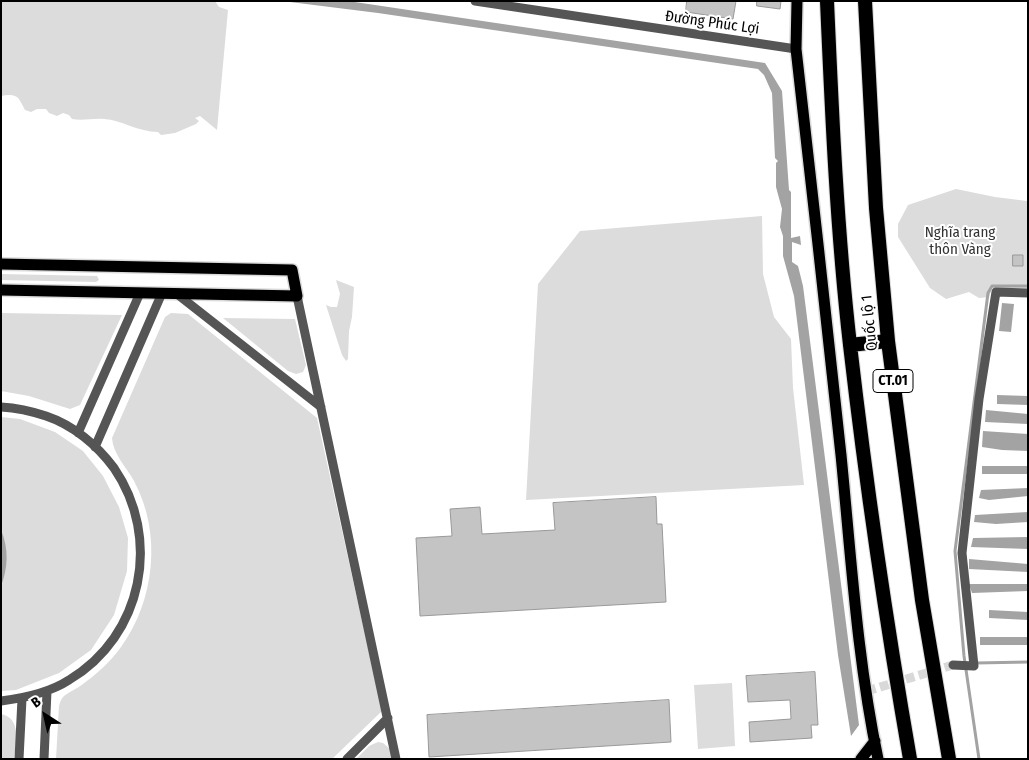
<!DOCTYPE html>
<meta charset="utf-8">
<style>
body{margin:0}
#map{position:relative;width:1029px;height:760px;overflow:hidden;background:#fff;font-family:"Fira Sans Condensed",sans-serif}
canvas{display:block}
.frame{position:absolute;inset:0;border:2px solid #000;pointer-events:none}
.north{position:absolute;left:20px;top:690px;width:50px;height:50px;-webkit-text-stroke:4px #fff;paint-order:stroke;rotate:325deg;font-size:14px;font-weight:700;line-height:20px;text-align:center;color:#000}
.north::after{content:'';display:block;margin:auto;width:18px;height:22px;background:#000;clip-path:polygon(50% 0,100% 100%,50% 72%,0 100%)}
</style>
<div id="map">
<canvas width="1029" height="760"></canvas>
<div class="frame"></div>
<div class="north">B</div>
</div>
<script>
const g = document.querySelector('canvas').getContext('2d');
g.lineJoin = 'round';
function paint(path, color) { g.fillStyle = color; g.fill(path, 'evenodd'); }
function strokePath(path, color, width, dash) { g.strokeStyle = color; g.lineWidth = width; g.lineCap = dash ? 'butt' : 'round'; g.setLineDash(dash || []); g.stroke(path); }
function drawText(font, color, halo, rows, align = 'center') {
  g.font = font + ' "Fira Sans Condensed",sans-serif'; g.lineWidth = 4; g.setLineDash([]); g.textBaseline = 'middle'; g.strokeStyle = halo; g.fillStyle = color; for (const [text, x, y, turn = 0] of rows) {
    g.save(); g.translate(x, y); g.rotate((+turn || 0) * Math.PI / 180); g.textAlign = isNaN(turn) ? turn : align; if (halo) g.strokeText(text, 0, 0); g.fillText(text, 0, 0); g.restore();
  }
}
paint(new Path2D(`
 M1,1H215L219,7L228,10L217,130L200,116L195,118L199,121L196,124L175,133L161,135L158,132C138,132 122,120 104,119C93,118 83,121 72,119L69,115L63,113L57,116L49,113L46,109H37L31,112L25,110C18,97 18,93 1,96Z
 M956,189L995,197L1027,201V288H992L989,297L979,298L969,292L946,299L930,288L898,237V224L908,205Z
 M762,216L763,274L774,317L791,339L793,388L804,485L526,500L538,284L580,231Z
 M1,274L97,276L99,280L96,282L1,280Z
 M336,280L354,287L352,317L349,331L348,359L346,361L342,355L326,305L331,307H337L340,294Z
 M1,313L122,315L80,405L70,409L29,396L1,391Z
 M171,313L188,314L317,418L382,711L332,759H56L59,706C60,702 61,699 64,696C70,691 77,689 83,684C97,674 111,661 121,647C155,600 162,533 134,481C127,468 113,454 112,438L165,317Z
 M223,318L295,319L306,365L303,372L296,374L288,371Z
 M1,417L20,419L55,432L83,451L103,476L119,507L128,538L127,571L114,615L91,650L59,673L16,690L1,691Z
 M732,683L735,746L698,749L694,685Z
 M1,714C22,718 16,744 14,759H1Z
 M378,742L383,743L390,749L392,759H356L369,746Z`), '#dcdcdc');
paint(new Path2D(`
 M282,1H348L765,63L782,91L789,190L791,192V238L800,236L801,245L792,242V262L798,266L803,286L859,725L851,736L838,655L794,296L783,256V236L780,227L782,209L776,187V163L778,161L775,158L772,93L764,75L758,69L378,13Z
 M1002,303L1014,304L1011,332L999,331Z
 M997,395L1028,396V405L997,404Z
 M986,410L1028,414V424L985,422Z
 M983,431L1028,434V451L1002,450L982,447Z
 M982,466H1028V474H982Z
 M1028,488V496L989,500L979,498L981,490Z
 M1028,512V522L996,524L974,522L975,515Z
 M1,530C9,549 8,568 1,586Z
 M1028,537V549L971,547L973,538Z
 M969,559L1028,564V572L969,569Z
 M969,584H1028V591L972,593Z
 M989,610L1028,612V620L989,618Z
 M980,637H1028V645H980Z`), '#a3a3a3');
strokePath(new Path2D(`
 M976,663L1028,662
 M979,759L964,656L955,551L988,293L992,286H1028`), '#a3a3a3', 3);
const building = new Path2D(`
 M687,1H736L733,19L686,12Z
 M757,1H781L780,9L757,6Z
 M1013,255H1023V266H1013Z
 M656,497L657,524H662L666,602L420,616L416,538L452,536L450,509L480,507L482,534L555,530L553,503Z
 M815,672L818,725H811L812,738L750,742L749,722L791,719L790,700L748,702L746,676Z
 M669,700L671,742L429,757L427,715Z`);
paint(building, '#c4c4c4');
strokePath(building, '#999', 1);
strokePath(new Path2D(`
 M867,691L953,665`), '#d9d9d9', 9, [9, 4.5]);
const major = new Path2D(`
 M797,1L796,49C811,184 827,320 841,455C851,556 857,659 878,759
 M1,264L292,270L297,296L1,290
 M861,759L875,741`);
const highway = new Path2D(`
 M827,1C832,116 837,231 850,345C866,484 886,621 910,759
 M865,1L876,208L888,341L922,600L949,759
 M850,345L888,341`);
strokePath(major, '#dbdbdb', 14);
strokePath(highway, '#dbdbdb', 16);
strokePath(new Path2D(`
 M475,1L796,49
 M177,294L321,407
 M297,296L396,759
 M1,407C17,408 31,411 46,416C73,425 97,445 114,468C162,538 143,636 69,680C49,693 25,698 1,701
 M78,433L140,293
 M95,447L162,293
 M953,665L974,666L962,553L979,399L996,292L1028,293
 M19,759L22,699
 M44,759L47,691
 M347,759L388,718`), '#555', 9);
strokePath(major, '#000', 11);
strokePath(highway, '#000', 14);
for (const [x, y, w] of [
 [893,381,40]
]) { const box = new Path2D(); box.roundRect(x - w / 2, y - 11.5, w, 23, 4); g.fillStyle = '#fff'; g.fill(box); strokePath(box, '#000', 1); }
drawText('bold 14px', '#000', null, [
 ["CT.01",893,381]
]);
drawText('15px', '#000', '#fff', [
 ["Đường Phúc Lợi",712,23,8],
 ["Quốc lộ 1",870,323,-96]
]);
drawText('15px', '#333', '#fff', [
 ["Nghĩa trang",960,233],
 ["thôn Vàng",960,250]
]);
</script>
